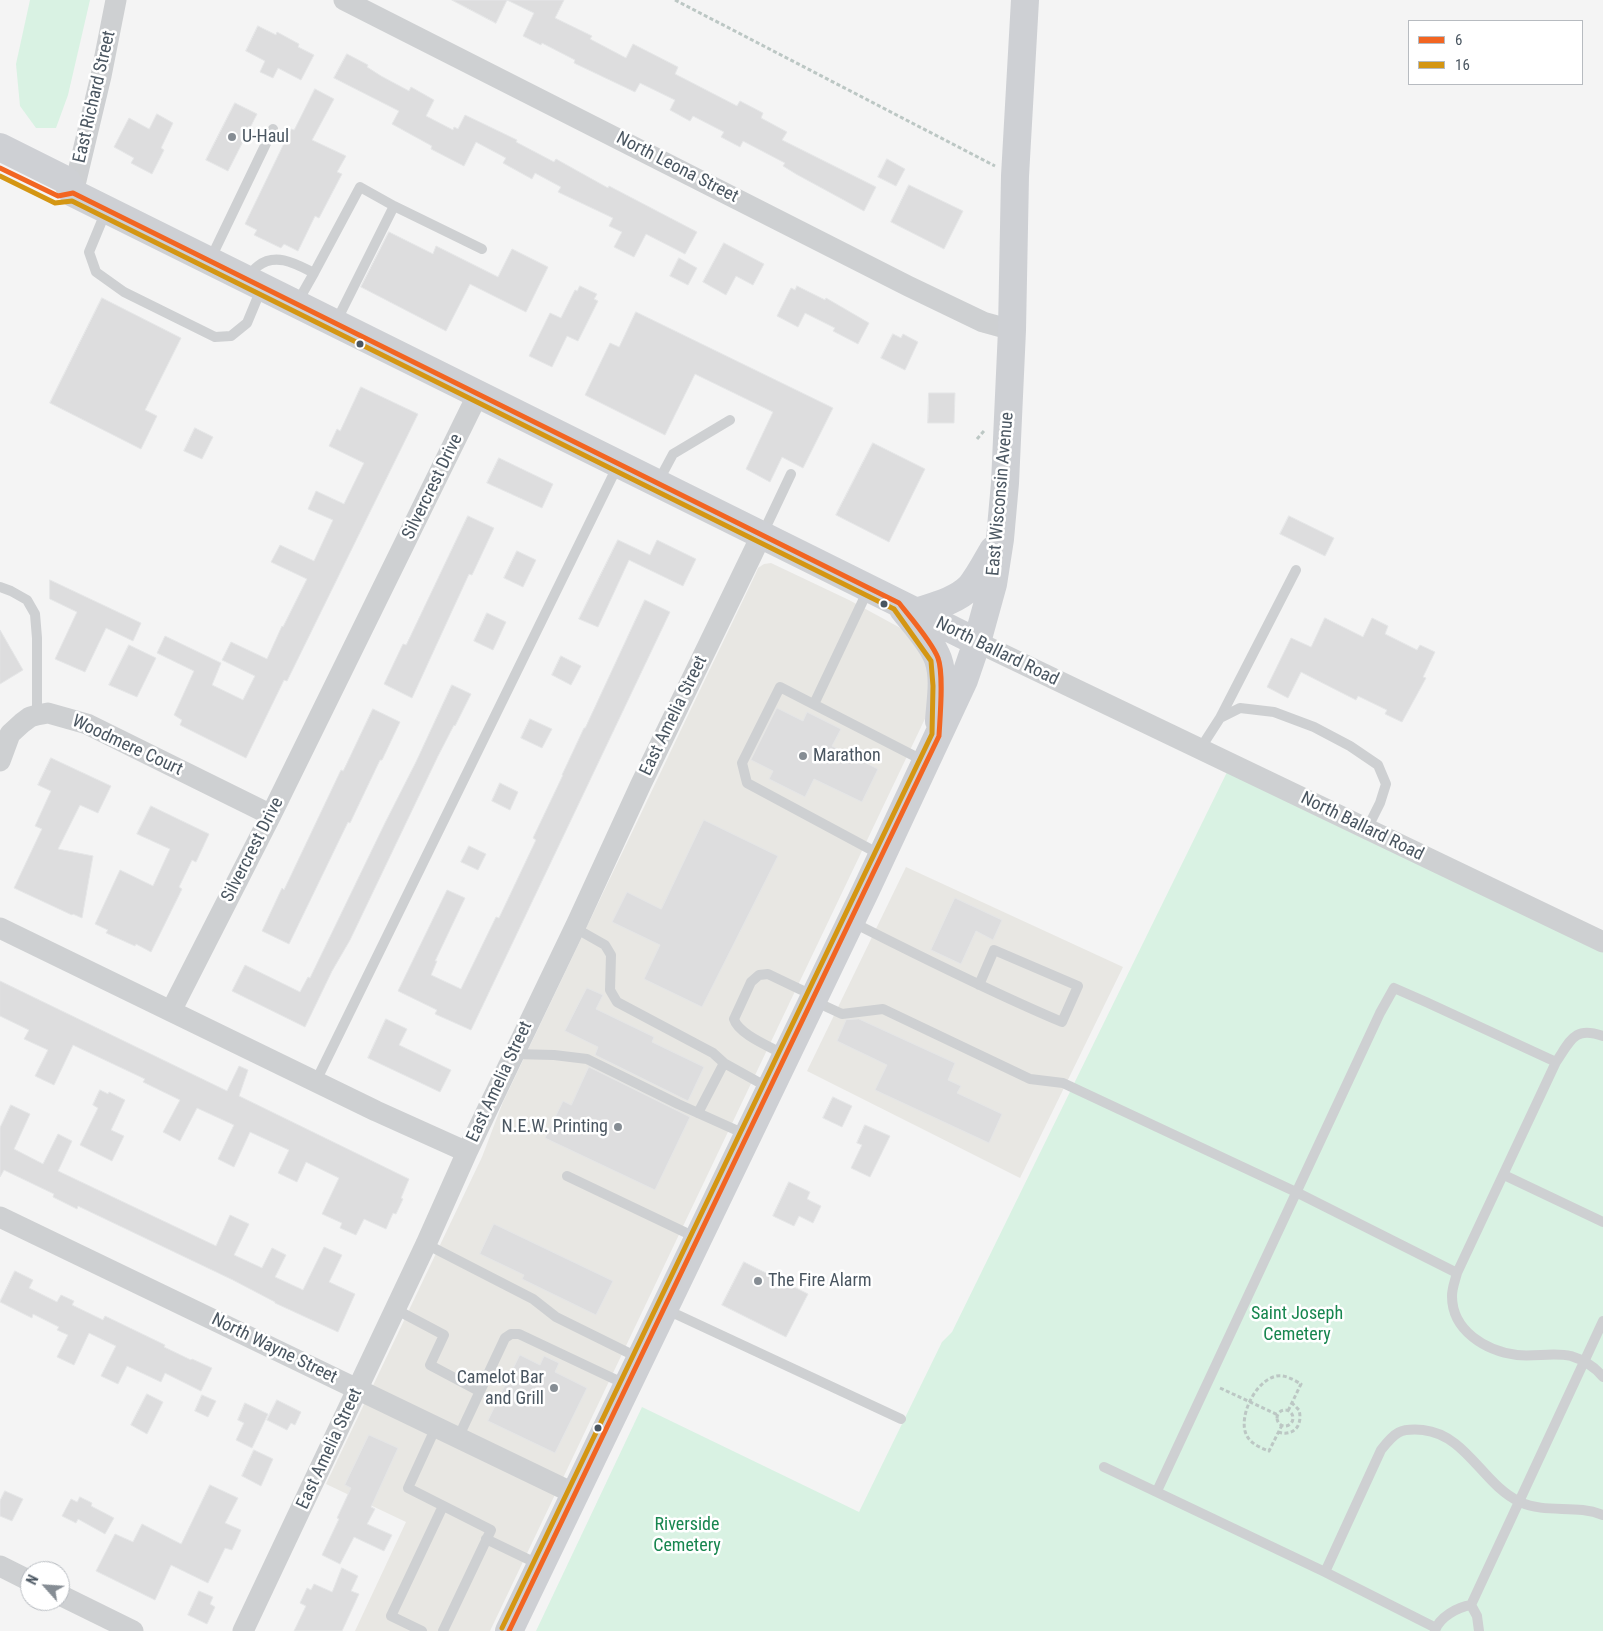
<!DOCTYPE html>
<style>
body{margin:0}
#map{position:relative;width:1603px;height:1631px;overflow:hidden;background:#f4f4f4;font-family:"Roboto Condensed",sans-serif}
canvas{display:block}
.legend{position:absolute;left:1408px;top:20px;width:175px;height:65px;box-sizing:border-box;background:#fff;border:1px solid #b7bbc0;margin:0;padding:6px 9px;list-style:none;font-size:15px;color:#4a5661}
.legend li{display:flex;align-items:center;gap:10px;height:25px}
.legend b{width:25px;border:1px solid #b7bbc0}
.north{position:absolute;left:20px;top:1561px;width:50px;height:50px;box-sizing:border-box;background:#fff;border:1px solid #b7bbc0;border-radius:50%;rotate:296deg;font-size:14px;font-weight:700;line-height:20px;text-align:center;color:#4a5661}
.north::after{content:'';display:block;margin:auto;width:18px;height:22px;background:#868d94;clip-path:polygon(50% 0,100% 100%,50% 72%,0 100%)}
</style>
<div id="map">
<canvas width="1603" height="1631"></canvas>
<ul class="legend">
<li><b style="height:6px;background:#f26522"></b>6</li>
<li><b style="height:6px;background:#d49613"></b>16</li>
</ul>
<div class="north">N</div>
</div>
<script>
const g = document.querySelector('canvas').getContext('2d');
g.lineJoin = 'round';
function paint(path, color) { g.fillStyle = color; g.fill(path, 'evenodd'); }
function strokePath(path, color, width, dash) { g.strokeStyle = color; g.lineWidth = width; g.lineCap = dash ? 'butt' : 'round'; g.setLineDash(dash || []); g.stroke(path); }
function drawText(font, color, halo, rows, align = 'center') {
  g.font = font + ' "Roboto Condensed",sans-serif'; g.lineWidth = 5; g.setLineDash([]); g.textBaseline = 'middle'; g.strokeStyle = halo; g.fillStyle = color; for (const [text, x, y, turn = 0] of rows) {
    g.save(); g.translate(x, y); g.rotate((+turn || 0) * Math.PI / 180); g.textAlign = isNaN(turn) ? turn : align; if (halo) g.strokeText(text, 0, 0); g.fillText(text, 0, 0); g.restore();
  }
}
paint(new Path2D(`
 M771,563L849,600L906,631L926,652L932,704L490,1631H355L406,1522L326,1484L482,1157L503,1102L756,573L758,568L764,564Z
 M906,867L1123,967L1020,1178L807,1071Z`), '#e8e7e3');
paint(new Path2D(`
 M30,0H90L68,95L56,128H36L20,106L16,64Z
 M1231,764L1603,942V1631H536L642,1407L859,1512L942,1342L952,1332Z`), '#d9f2e3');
const building = new Path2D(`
 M452,0H564L555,18L592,36L590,39L626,58L633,44L678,67L675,74L737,106L740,101L763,113L761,118L787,132L782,140L876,187L864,211L796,174L783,166L785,163L743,141L740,147L721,137L724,132L693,116L690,121L670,110L675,100L640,83L635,92L574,63L575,60L542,43L541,45L523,36L534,13L507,0L496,23Z
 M258,26L276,35L277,32L299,44L298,47L314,55L301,80L278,68L273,78L260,72L265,61L246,51Z
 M347,54L368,65L367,67L381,76L409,91L411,87L434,100L426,116L453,130L454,127L458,129L465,115L517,140L516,142L554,162L556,159L608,188L609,186L697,232L685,254L646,234L634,257L614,247L622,232L609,226L613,218L558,192L561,187L535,173L532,179L503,163L506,158L476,142L464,166L431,149L432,146L392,124L399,111L334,78Z
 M315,89L334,99L312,140L346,156L337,172L342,174L332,193L319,218L315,216L298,251L284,244L281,248L254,235L257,230L245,224L291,129L294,130Z
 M235,103L257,114L228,171L206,160Z
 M157,114L173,123L161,148L164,150L152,174L131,163L134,158L114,147L129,118L149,129Z
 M887,159L905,169L896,186L878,177Z
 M909,185L963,211L944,249L891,222Z
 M389,232L433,254L436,246L498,277L512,249L548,267L526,312L470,284L446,331L361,287Z
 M724,243L764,264L753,285L736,276L726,295L703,282Z
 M679,258L697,268L688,285L670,276Z
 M580,286L597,294L594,299L598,301L578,341L567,336L552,367L529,356L550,313L561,318L575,290L577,291Z
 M797,286L825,300L826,298L869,323L858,344L833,331L835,328L805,313L798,327L777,316L791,288L795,290Z
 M102,298L181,338L145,410L157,416L141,449L50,403Z
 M636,312L833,408L803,468L782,457L770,482L746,469L773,412L695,374L665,435L585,395L610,343L619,347Z
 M893,334L901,338L903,334L918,342L905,370L881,358Z
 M361,387L418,414L287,681L284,680L246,758L180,725L182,720L174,715L194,671L157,653L165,636L221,663L212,685L243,700L255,676L222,660L231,642L267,659L282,626L283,627L307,579L271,562L280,545L314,561L333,520L308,509L316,491L344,504L364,463L329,446L337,429L340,431Z
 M929,393H955L954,423H928Z
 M195,428L213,437L202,459L184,451Z
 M873,443L925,469L889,542L836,515Z
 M499,458L553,484L542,508L487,483Z
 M468,516L494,528L472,575L469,574L412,698L384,684L403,644L406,645Z
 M1289,516L1334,538L1325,556L1280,534Z
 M618,540L650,555L657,540L696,559L683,586L629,560L598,627L579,619Z
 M517,551L536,560L523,587L504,578Z
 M50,580L141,623L133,641L106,628L85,672L55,659L77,612L50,599Z
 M645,600L670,612L471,1030L435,1014L437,1010L398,991L447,890L465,898L435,961H437L431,975L461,989L496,917L499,918L536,840L533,838L563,775H562L584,728H585Z
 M487,613L506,622L493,650L474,641Z
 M1325,618L1363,637L1372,618L1388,626L1385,634L1417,650L1420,645L1435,652L1423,677L1426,678L1402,722L1385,714L1387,710L1358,696L1356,700L1301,672L1288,698L1267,687L1291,638L1311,647Z
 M0,630L23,670L0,684Z
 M129,645L156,658L137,697L109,685Z
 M561,656L581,666L571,685L552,675Z
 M452,685L471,694L455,726L454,725L438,756L350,940L332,971L305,1027L232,991L245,965L300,992L308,977L310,978L385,823L416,762Z
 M777,708L803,721L807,712L841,729L832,746L878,769L862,802L814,779L805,797L769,779L773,771L751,760Z
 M373,709L400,722L382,760H380L350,823L348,822L289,944L262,931L282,888L284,890L341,770L343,771Z
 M530,719L552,729L542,748L521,738Z
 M51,758L111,786L98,813L80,805L58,849L93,856L82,918L73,914L72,915L14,888L42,829L35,826L51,791L38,785Z
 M500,783L518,792L510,810L492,801Z
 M151,806L209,834L196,862L192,860L179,887L182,889L151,952L136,944L135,946L106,933L108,930L95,924L120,870L153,886L170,849L137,834Z
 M704,820L778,856L702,1007L644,979L660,945L612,922L627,892L661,909Z
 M469,846L486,854L478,870L461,862Z
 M955,898L1002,920L993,940L976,931L961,964L931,950Z
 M0,981L227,1091L239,1066L248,1070L239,1096L409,1179L401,1198L403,1199L396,1214L393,1213L386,1229L364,1219L356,1235L340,1228L342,1223L322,1214L339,1178L306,1162L297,1182L278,1173L289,1150L250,1132L234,1167L218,1159L234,1125L197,1108L180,1141L163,1132L180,1100L143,1082L145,1079L73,1045L54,1085L35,1076L48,1050L24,1039L29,1030L0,1016Z
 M587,988L603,995L596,1009L654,1037L652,1042L704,1067L688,1101L595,1055L598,1047L565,1031Z
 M386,1019L407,1029L399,1045L451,1070L440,1092L368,1058Z
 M859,1019L955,1063L948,1080L961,1086L957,1093L1002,1114L989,1143L875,1090L887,1065L837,1041L846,1020Z
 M589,1067L690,1117L655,1190L545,1138L563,1101L571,1105Z
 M100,1090L108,1094L109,1092L125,1100L111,1130L124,1136L112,1161L80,1145L98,1108L93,1105Z
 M833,1097L852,1106L842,1127L823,1118Z
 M11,1105L30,1114L14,1149L43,1164L58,1134L72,1141L58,1171L216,1246L230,1215L249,1224L234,1255L262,1268L272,1248L286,1255L275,1277L303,1290L324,1247L342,1255L329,1282L355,1294L338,1332L275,1303V1302L233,1280L78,1206L77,1209L53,1197L54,1194L4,1170L0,1177V1128Z
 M865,1125L890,1136L870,1177L851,1168L862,1145L857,1143Z
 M789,1182L810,1192L807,1199L821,1206L813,1223L799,1216L794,1226L773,1216Z
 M494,1224L613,1281L596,1315L522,1279L524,1275L480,1254Z
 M744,1262L808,1294L786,1337L722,1305Z
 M15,1271L33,1280L29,1288L57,1302L61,1295L74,1301L72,1305L103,1320L105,1316L165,1345L164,1347L191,1360L192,1359L212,1368L201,1391L165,1373L161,1382L127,1366L118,1384L101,1376L116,1346L89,1333L74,1365L57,1357L68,1335L57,1330L59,1327L33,1314L32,1318L0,1302Z
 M520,1355L540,1365L544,1356L559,1363L555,1372L587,1388L555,1453L488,1421Z
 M147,1394L163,1402L147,1434L131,1425Z
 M202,1395L216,1401L208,1417L195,1411Z
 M277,1400L301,1412L295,1425L291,1423L287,1430L267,1420Z
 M245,1403L268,1414L252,1448L236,1440L244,1423L238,1420Z
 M369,1435L398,1448L371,1507L375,1509L367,1524L392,1535L384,1551L354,1537L340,1564L322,1555L339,1519L337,1518L351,1488L345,1485Z
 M254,1450L273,1459L261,1486L242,1476Z
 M210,1485L238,1498L225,1523L241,1530L232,1550L225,1548L208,1583L171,1565L155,1600L96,1571L115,1534L133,1542L142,1524L181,1544Z
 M5,1491L23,1499L12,1521L0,1516V1501Z
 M80,1497L92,1503L91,1506L114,1518L105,1534L78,1519L76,1523L62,1516L71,1499L77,1502Z
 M342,1568L358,1576L351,1591L359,1594L342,1631H294L306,1606L300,1603L307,1588L311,1590L314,1584L332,1592Z
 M199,1591L213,1597L210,1604L215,1607L207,1624L188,1615Z`);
paint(building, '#ddddde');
strokePath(building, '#e5e6e7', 1);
strokePath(new Path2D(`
 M675,0L995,166
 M977,439L984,431
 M1220,1388L1278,1415
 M1277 1418a8 8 0 1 1 16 0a8 8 0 1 1-16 0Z
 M1282,1425L1269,1451C1261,1448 1251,1444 1247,1436C1236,1417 1259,1372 1283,1376C1289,1377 1296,1381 1301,1384L1288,1411
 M1278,1432C1294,1437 1303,1425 1299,1410L1292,1403`), '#bcc7c4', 3, [4, 2.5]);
strokePath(new Path2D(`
 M106,211L89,252L96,272L124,292L215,337L231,336L247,323L262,287
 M210,260L273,129
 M314,273L360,187L394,206L482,249
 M247,278C250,274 254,269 258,266C276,252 296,264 314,273L297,303
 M336,322L394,206
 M658,482L673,454L730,420
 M763,533L791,474
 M0,587L11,591L27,600L35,614L37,638V715
 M814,704L868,590
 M1220,718L1296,570
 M1200,749L1220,718L1240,708L1274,712L1314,727L1350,746L1378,765L1386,784L1380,803L1367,829
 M881,855L747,783L742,763L780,687L924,761
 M852,922C921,957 991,992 1062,1022L1078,986L994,950L979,985
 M575,928L605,945L611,955L610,990L617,1002L713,1053L724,1063L698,1113
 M814,1001L842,1014L883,1009L1030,1079L1063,1083L1296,1192L1457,1273
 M1603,1036C1574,1026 1571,1040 1556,1062L1457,1273C1455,1281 1452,1288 1452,1296C1452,1331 1486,1351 1517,1355C1535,1357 1554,1352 1571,1356C1584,1360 1595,1367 1603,1377
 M514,1054L554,1055L587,1059L678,1104L747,1135
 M785,1055C771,1047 738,1034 734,1019L751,982L759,975L768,974L814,996
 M724,1063L769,1088
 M316,1081L618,465
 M1504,1175L1603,1222
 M567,1176L697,1238
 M426,1244L533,1299L556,1317L639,1358
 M395,1309L444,1335L430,1365L479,1391
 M665,1309L901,1419
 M436,1427L408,1488L491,1530L443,1631
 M458,1438L505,1338L511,1334H519L627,1385
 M1104,1467L1325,1572L1436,1628
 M1157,1491L1380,1013L1394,988L1426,1002L1556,1062
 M486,1539L540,1565
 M1325,1572L1381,1450C1395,1432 1400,1428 1423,1430C1467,1435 1482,1484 1520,1502C1546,1514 1576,1504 1603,1515
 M1471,1605L1603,1321
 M422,1631L391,1616L443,1506
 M1435,1631C1439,1617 1458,1607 1471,1605L1477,1616L1479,1631`), '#ced0d2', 10);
strokePath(new Path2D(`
 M344,0L908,286L983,322L1012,330
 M73,193L101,76L116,0
 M977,642L1603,942
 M0,761L10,734L22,723L30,717L37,715L48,713L87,724L271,815
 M0,928L376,1111L467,1152
 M171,1011L271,815L478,394
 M0,1217L575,1494
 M0,1566L30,1581
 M60,1595L133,1631
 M243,1631L426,1244L467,1152L577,923L641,784L762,534`), '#ced0d2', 21);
strokePath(new Path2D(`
 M0,147L66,180L73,193L977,642
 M903,609C914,623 932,642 938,659C945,679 940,702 939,721
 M916,612C934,606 956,601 970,587C979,576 986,562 993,550
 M509,1631L865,892L964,680L977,642L993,584L1000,539L1005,483L1012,330L1015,176L1025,0`), '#ced0d4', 28);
strokePath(new Path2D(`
 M0,168L58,196L73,193L899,603C910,617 932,642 938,658C944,674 940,717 939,736L509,1631`), '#f26522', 5);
strokePath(new Path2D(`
 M0,176L55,203L72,201L894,609L931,661L933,686L932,734L502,1628`), '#d49613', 5);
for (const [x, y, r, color] of [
 [232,137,5,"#868d94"],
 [360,344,4.5,"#4a5661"],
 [884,604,4.5,"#4a5661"],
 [803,756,5,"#868d94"],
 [618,1127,5,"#868d94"],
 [758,1281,5,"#868d94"],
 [554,1388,5,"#868d94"],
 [598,1428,4.5,"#4a5661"]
]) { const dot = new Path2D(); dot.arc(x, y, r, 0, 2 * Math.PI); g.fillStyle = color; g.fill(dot); strokePath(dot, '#fff', 2); }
drawText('18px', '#4a5661', '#fff', [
 ["East Richard Street",95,97,-77],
 ["North Leona Street",677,168,27],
 ["Silvercrest Drive",433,487,-64],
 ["East Wisconsin Avenue",1001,494,-85],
 ["North Ballard Road",997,652,26],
 ["East Amelia Street",674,716,-64],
 ["Woodmere Court",127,746,25],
 ["North Ballard Road",1362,827,26],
 ["Silvercrest Drive",253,850,-63],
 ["East Amelia Street",500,1082,-65],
 ["North Wayne Street",274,1349,26],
 ["East Amelia Street",330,1449,-65]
]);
drawText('18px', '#4a5661', '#fff', [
 ["U-Haul",242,137],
 ["Marathon",813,756],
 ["N.E.W. Printing",608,1127,"right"],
 ["The Fire Alarm",768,1281],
 ["Camelot Bar",544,1378,"right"],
 ["and Grill",544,1399,"right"]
], 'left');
drawText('18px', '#17864f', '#fff', [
 ["Saint Joseph",1297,1314],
 ["Cemetery",1297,1335],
 ["Riverside",687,1525],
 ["Cemetery",687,1546]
]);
</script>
